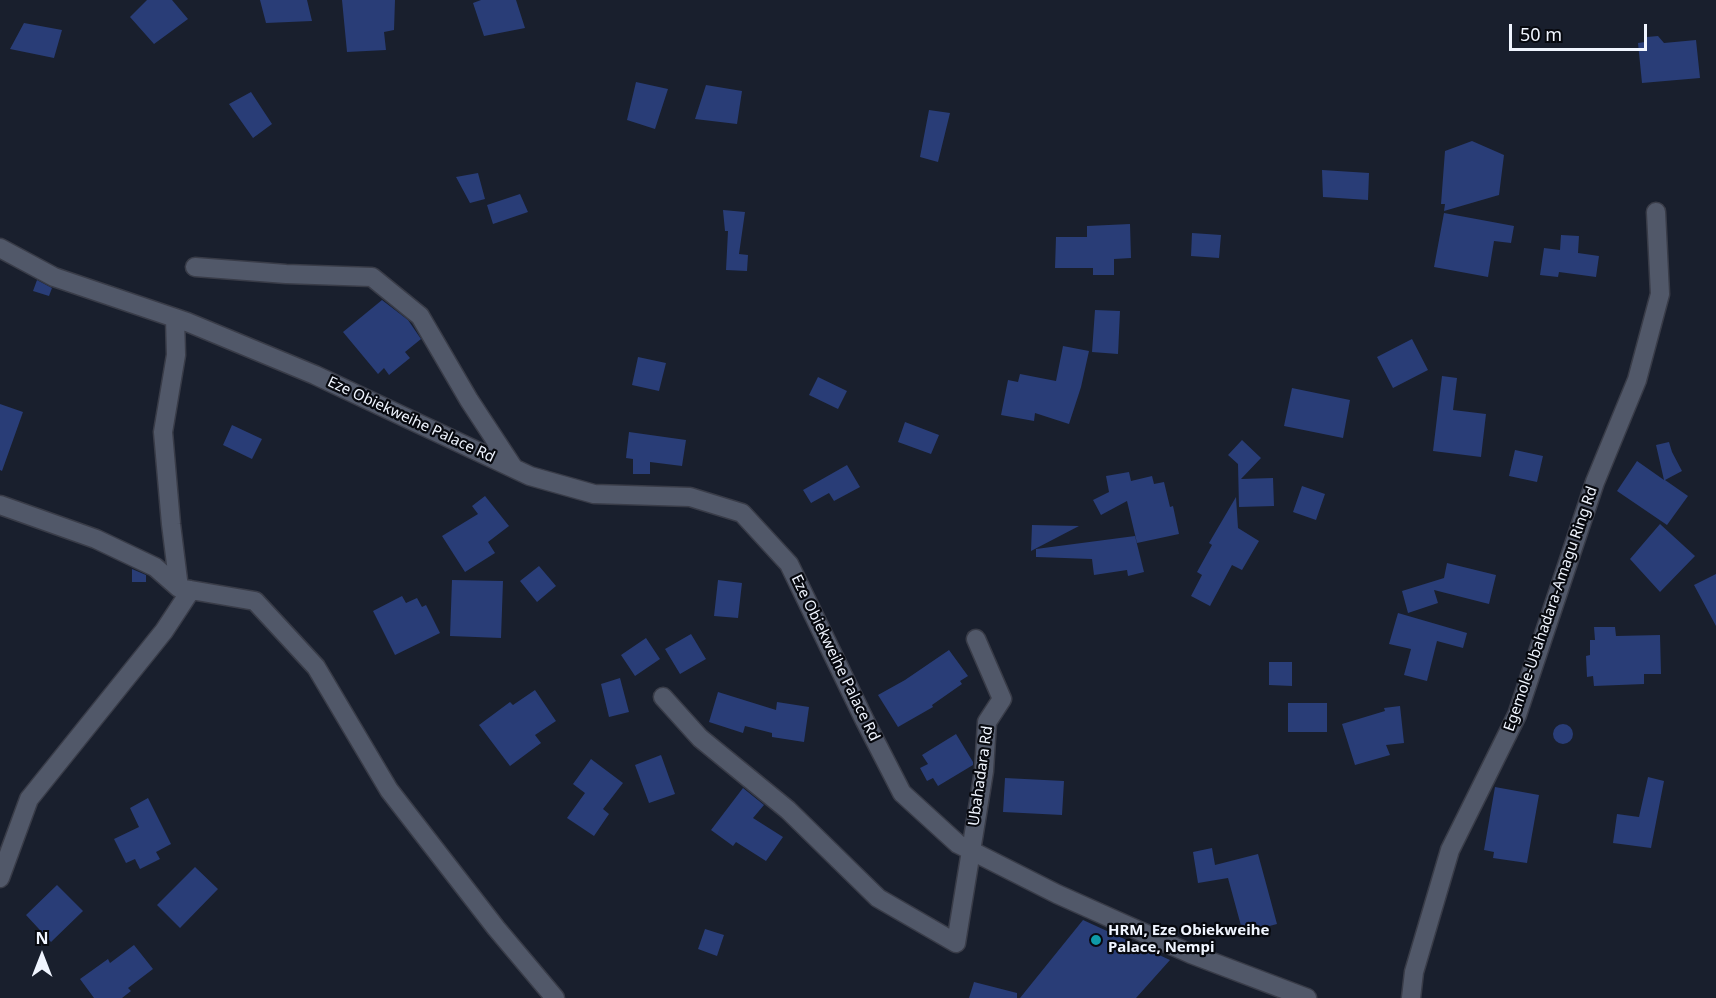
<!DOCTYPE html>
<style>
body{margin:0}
#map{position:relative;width:1716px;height:998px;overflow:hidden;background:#191f2d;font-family:"Noto Sans",sans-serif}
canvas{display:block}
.north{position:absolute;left:12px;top:926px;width:60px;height:60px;-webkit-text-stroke:4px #07090f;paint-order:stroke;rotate:0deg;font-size:16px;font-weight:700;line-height:24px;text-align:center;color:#f0f5ff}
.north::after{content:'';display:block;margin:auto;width:21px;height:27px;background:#f0f5ff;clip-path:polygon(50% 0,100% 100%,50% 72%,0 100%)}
.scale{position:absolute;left:1509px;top:24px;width:138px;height:27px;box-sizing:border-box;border:3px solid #f0f5ff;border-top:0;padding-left:8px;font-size:18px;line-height:21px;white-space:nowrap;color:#f0f5ff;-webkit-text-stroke:4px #07090f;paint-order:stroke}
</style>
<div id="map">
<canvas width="1716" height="998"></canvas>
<div class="north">N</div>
<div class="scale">50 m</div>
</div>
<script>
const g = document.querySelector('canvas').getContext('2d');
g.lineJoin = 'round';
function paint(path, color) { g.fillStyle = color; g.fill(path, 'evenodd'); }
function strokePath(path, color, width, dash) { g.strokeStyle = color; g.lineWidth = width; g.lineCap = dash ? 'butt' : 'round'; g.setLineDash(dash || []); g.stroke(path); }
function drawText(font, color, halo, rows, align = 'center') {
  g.font = font + ' "Noto Sans",sans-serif'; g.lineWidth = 4.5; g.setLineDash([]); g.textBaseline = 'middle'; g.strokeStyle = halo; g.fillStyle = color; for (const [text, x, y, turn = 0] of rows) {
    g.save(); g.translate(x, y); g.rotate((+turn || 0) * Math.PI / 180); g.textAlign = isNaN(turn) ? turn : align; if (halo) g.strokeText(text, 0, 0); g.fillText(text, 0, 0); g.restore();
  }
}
paint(new Path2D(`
 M147,0H172L188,19L154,44L130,17Z
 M260,0H307L312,21L266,23Z
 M342,0H395L394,30L384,32L386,50L347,52Z
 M481,0H516L525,28L484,36L473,3Z
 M24,23L62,30L54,58L10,49Z
 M1658,36L1664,43L1696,40L1700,78L1642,83L1638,43L1645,42L1647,37Z
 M636,82L668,89L655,129L627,120Z
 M706,85L742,91L737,124L695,119Z
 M251,92L272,124L253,138L229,104Z
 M929,110L950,113L938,162L920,157Z
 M1472,141L1504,155L1499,195L1444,211L1445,204H1441L1445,151Z
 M1322,170L1369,173L1368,200L1323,197Z
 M478,173L485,199L470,203L456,177Z
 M520,194L528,212L493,224L487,205Z
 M723,210L745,212L739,254L748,255L747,271L726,270L728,231H725Z
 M1444,213L1514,226L1511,243L1494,241L1488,277L1434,267Z
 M1130,224L1131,258L1114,259V275H1093V268H1055L1056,237H1087V226Z
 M1192,233L1221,235L1219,258L1191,256Z
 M1561,235L1579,236L1578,253L1599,256L1596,277L1559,272L1558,277L1540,275L1544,248L1560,250Z
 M37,280L52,288L49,296L33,291Z
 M382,300L408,320L421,339L405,352L410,358L389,375L384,368L378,374L343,332Z
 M1095,310L1120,311L1118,354L1092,352Z
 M1412,339L1428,370L1393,388L1377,357Z
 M1063,346L1089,351L1081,387L1069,424L1035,413L1034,421L1001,415L1008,380L1018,382L1020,374L1056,381Z
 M638,357L666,363L659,391L632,385Z
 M1442,376L1457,378L1453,410L1486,414L1481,457L1433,451Z
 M818,377L847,391L838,409L809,395Z
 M1292,388L1350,400L1343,438L1284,426Z
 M0,404L23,412L2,471L0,470Z
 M905,422L939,435L931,454L898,442Z
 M232,425L262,439L252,459L223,445Z
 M629,432L686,440L682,466L650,462V474H633V459L626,458Z
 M1242,440L1261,458L1241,479L1273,478L1274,506L1239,507L1238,464L1228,455Z
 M1669,442L1672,452L1682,471L1665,480L1688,496L1667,525L1617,491L1637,461L1664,480L1656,445Z
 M1515,450L1543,456L1537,482L1509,476Z
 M847,465L860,487L834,501L829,493L811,503L803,490Z
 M1129,472L1131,481L1152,476L1154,484L1164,482L1170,507L1173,506L1179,534L1137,543L1127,501L1101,515L1093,500L1109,492L1106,476Z
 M1302,486L1325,494L1316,520L1293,512Z
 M485,496L509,526L488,542L495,553L465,572L442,536L478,514L472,506Z
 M1236,497L1238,528L1259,541L1242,570L1232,565L1210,606L1191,596L1202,575L1197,572L1212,545L1209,543Z
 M1660,524L1695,556L1660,592L1630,559Z
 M1032,525L1079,526L1031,551Z
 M1135,536L1144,572L1128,576L1127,570L1094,575L1092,559L1036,557V549Z
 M1447,563L1496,575L1489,604L1434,590L1438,603L1408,613L1402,591L1444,578Z
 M539,566L556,586L537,602L520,581Z
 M132,569L146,575V582H132Z
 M1716,574V626L1694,585Z
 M452,580L503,581L501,638L450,636Z
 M718,580L742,583L738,618L714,616Z
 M402,596L406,603L417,598L422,607L426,605L440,633L395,655L373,611Z
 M1398,613L1467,633L1463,648L1437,641L1427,681L1404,675L1411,649L1389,644Z
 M1594,627H1615L1616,636L1660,635L1661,674H1644V684L1594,686L1593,676L1587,677L1586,656L1590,655V640H1595Z
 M691,634L706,659L680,674L665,649Z
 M646,638L660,659L635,676L621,655Z
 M949,650L968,676L960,681L962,684L932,705L933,707L898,727L878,695L905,680Z
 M1269,662H1292V686L1269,685Z
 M620,678L629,712L609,717L601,684Z
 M535,690L556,721L535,735L541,743L510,766L479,725L510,702L513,705Z
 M718,692L776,710L777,702L809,707L804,742L772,737V733L745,726L743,733L709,722Z
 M1288,703H1327V732H1288Z
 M1400,706L1404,743L1386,745L1390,755L1355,765L1342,724L1385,711L1384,708Z
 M1553 734a10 10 0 1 1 20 0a10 10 0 1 1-20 0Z
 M956,734L973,762V765L938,786L933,778L927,781L920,768L928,764L922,755Z
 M661,755L675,794L649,803L635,765Z
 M591,759L623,783L603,809L609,814L594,836L567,818L585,793L573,784Z
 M1648,777L1664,781L1651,848L1613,843L1617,814L1639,817Z
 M1005,778L1064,781L1062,815L1003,812Z
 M1495,787L1539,795L1527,863L1493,858L1494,852L1484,850Z
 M743,788L764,805L753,818L783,837L766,861L736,842L733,846L711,830Z
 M148,798L171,844L156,852L160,859L140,869L135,859L126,863L114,839L139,827L130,808Z
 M1212,848L1215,865L1258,854L1277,924L1243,933L1228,878L1198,883L1193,852Z
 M195,867L218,889L180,928L157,905Z
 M57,885L83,911L51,942L26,915Z
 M1083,920L1170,960L1136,998H1020Z
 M705,929L724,935L717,956L698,949Z
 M134,945L153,969L128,988L131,991L122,998H94L80,979L108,959L110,963Z
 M974,982L1017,993V998H969Z`), '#293d77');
const minor = new Path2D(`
 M0,248L54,277L187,322L315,375L530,476L594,494L690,497L742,513L789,564L865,721L902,793L958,844L1057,894L1191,954L1307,998
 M195,267L286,274L372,277L420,316L469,400L513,467
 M175,318L176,355L163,432L171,524L179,588
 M0,505L96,539L155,567L179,588L255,601L316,667L389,790L496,928L555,998
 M663,697L700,738L788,810L878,898L956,943L984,771L987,722L1002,699L976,639
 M0,878L29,799L164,631L191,590
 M1411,998L1414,972L1450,850L1517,715L1595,482L1637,380L1660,294L1656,212`);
strokePath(minor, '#393c48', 21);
strokePath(minor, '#515869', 18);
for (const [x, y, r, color] of [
 [1096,940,6,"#0f9aa8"]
]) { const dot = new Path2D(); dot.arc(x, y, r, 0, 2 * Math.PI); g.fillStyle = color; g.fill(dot); strokePath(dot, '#07090f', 2); }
drawText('15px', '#f0f5ff', '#07090f', [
 ["Eze Obiekweihe Palace Rd",411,420,25],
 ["Egemole-Ubahadara-Amagu Ring Rd",1551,609,-71],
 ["Eze Obiekweihe Palace Rd",835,658,64],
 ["Ubahadara Rd",981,776,-82]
]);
drawText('bold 15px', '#f0f5ff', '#07090f', [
 ["HRM, Eze Obiekweihe",1108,931],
 ["Palace, Nempi",1108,948]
], 'left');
</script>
